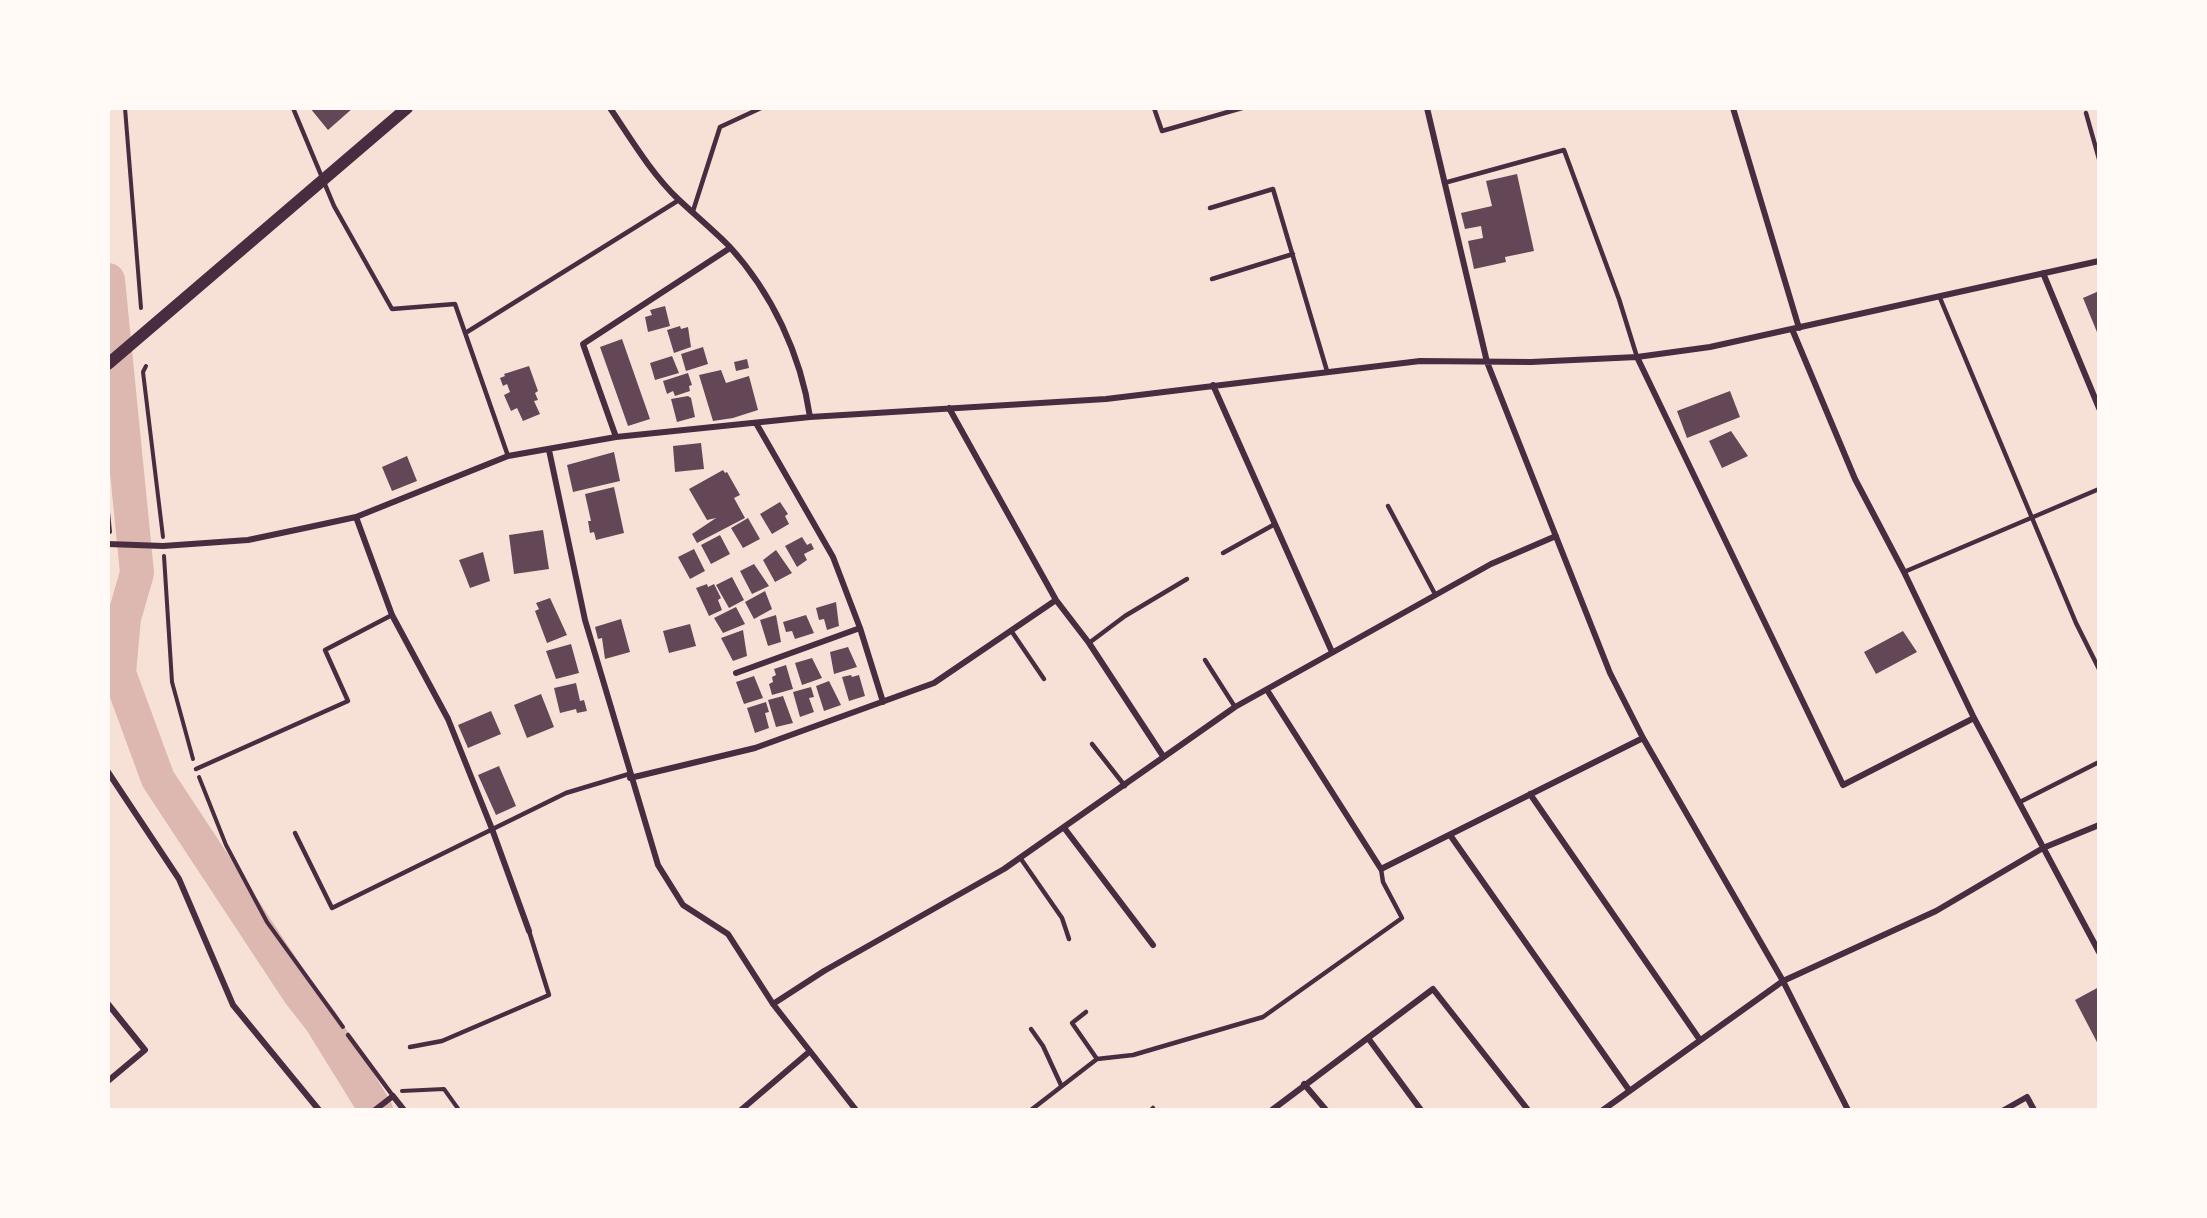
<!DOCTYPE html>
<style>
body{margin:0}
#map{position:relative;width:2207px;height:1218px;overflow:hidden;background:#f7e1d7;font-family:Rubik,sans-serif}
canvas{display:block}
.frame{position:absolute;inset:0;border:110px solid #fffaf5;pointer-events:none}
</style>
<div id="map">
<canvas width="2207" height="1218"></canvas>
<div class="frame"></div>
</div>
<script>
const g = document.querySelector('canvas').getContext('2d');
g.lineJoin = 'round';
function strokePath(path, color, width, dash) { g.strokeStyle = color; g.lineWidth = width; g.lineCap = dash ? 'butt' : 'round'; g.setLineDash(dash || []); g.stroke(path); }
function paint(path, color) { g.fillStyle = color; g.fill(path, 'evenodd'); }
strokePath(new Path2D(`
 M108,280L137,573L124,618L119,673L158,779L299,993L321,1021L376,1110`), '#dcb8b0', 34);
paint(new Path2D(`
 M310,108H353L328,130Z
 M1517,174L1534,251L1505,257L1506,262L1474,269L1468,241L1483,238L1481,226L1465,229L1461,213L1492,206L1486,181Z
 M2099,291V337L2083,298Z
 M665,306L670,326L648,332L645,317L652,315L650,310Z
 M680,326L681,329L688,327L691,347L674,353L667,330Z
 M622,339L650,419L628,426L600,347Z
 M703,347L708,364L686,371L681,354Z
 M672,356L679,373L655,380L650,363Z
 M747,359L749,368L736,371L734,362Z
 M529,366L538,391L535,393L538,400L534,401L540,414L523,421L517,408L511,411L504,395L510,392L507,384L503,386L500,378L505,376L504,374Z
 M721,370L726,383L749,376L758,410L733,418L713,421L699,375Z
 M688,373L692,385L689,386L690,391L675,396L673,391L667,394L663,381Z
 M1730,391L1740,417L1687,438L1677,411Z
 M688,396L691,398L695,417L677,422L671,399Z
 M1731,431L1748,456L1722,468L1709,441Z
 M701,443L704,469L675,472L673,446Z
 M614,452L620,481L573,492L567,465Z
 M407,456L417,481L392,491L382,467Z
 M723,470L725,473L727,472L740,495L734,498L745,518L697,543L692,534L716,518L707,520L689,489Z
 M614,487L624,533L596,540L594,532L590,533L588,521H591L585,494Z
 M780,502L788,514L785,516L789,524L772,534L760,514Z
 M748,518L760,539L743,548L731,528Z
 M543,530L549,569L514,574L509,535Z
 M720,535L730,554L711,564L701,545Z
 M802,537L807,545L811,543L814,549L804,554L807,560L797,567L785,546Z
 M694,549L705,571L690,579L678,557Z
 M776,550L792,573L775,582L763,560Z
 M483,552L490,581L470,588L459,560Z
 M754,564L769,586L752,594L740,571Z
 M732,577L744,600L729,608L716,585Z
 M707,584L708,587L714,584L721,598L718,600L722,610L709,616L696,588Z
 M765,591L772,609L754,619L745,602Z
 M550,598L567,635L547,643L535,611L539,609L536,603Z
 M836,602L839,626L827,630L824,619L819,620L816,608Z
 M736,607L745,624L723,633L714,618Z
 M776,615L781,642L768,646L760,620Z
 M806,615L814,633L795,639L792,631L786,632L783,622Z
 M621,619L630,652L605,659L602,638L598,639L595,627Z
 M690,624L696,646L669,653L663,631Z
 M743,630L747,656L733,661L721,638Z
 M1903,631L1917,652L1876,674L1864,652Z
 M571,644L579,673L556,679L546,651Z
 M848,647L857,667L834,674L830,652Z
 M812,658L822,678L802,685L795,663Z
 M786,665L793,689L772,695L769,684L773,682L772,677L776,675L774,669Z
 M851,675L852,677L859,675L865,696L849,701L842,677Z
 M754,676L763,698L744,704L736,682Z
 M829,681L841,705L824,711L816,686Z
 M576,683L580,701L584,700L587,711L577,713L576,709L560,713L554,688Z
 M811,687L814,697L809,698L814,712L800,717L793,692Z
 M541,694L554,727L527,738L514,705Z
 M783,696L793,723L776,727L768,700Z
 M766,702L769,712L765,713L769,728L755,733L747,708Z
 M491,711L501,734L468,748L458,725Z
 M499,766L516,806L496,815L478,775Z
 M2099,987V1046L2075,1000Z`), '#644757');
strokePath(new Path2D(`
 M125,108L141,308
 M146,366L143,372L163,537
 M108,512L110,532
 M164,556L172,682L193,759
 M199,777L226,845L267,922L343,1027
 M402,1091L444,1089L459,1110`), '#4a2c40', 4);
strokePath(new Path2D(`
 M293,108L334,206L392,309L455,304L508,456
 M1154,108L1162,131L1242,108
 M2086,113L2099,159
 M1444,183L1564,150L1619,299L1637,357
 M1210,208L1273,189L1327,371
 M693,211L720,127L761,108
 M1212,279L1293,254
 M1940,298L2076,623L2099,669
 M467,332L679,200
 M1388,506L1435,594
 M1223,553L1275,524
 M1904,572L2099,489
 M1012,632L1044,679
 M1089,643L1125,616L1187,579
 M1205,660L1235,707
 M1092,744L1125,786
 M196,769L348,701L325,650L392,615
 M2020,802L2099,762
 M295,833L332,908L566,793L629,774
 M1021,859L1062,918L1069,939
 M1086,1012L1072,1023L1097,1059
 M1031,1029L1043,1046L1061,1085
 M348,1035L393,1096
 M410,1047L442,1041L549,995L529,931
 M1031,1110L1097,1059L1133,1055L1263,1017L1402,918L1383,882L1381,869
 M1151,1110L1153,1108`), '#4a2c40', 4.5);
strokePath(new Path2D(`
 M610,108C631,139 651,173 678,199C695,215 713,230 729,246C772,293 801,355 810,417
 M1427,108L1487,362L1610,673L1643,738L1783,981L1848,1110
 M1733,108L1799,328
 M2043,273L2099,408
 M1792,329L1855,479L1904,572L1974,718L2099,952
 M1637,357L1843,785L1974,718
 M1213,385L1332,652
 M949,408L1056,600L1089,643L1163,756
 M756,423L833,557L860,628L883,702
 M616,437L583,344L730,248
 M549,450L585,620L658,865L683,905L728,934L773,1004L856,1110
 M356,517L392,615L448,719L492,829L529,931
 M108,544L163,546L248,540L305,528L356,517L508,456L616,437L810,417L1106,399L1420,361L1531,362L1637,357L1710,347L2099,261
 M736,673L860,628
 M1267,690L1381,869L1643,738
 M108,772L179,879L233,1005L319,1110
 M630,778L755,748L934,683L1056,600
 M1530,794L1700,1040
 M1065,829L1153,945
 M1450,835L1629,1090
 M108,1004L145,1050L108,1081
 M773,1004L824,971L1004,869L1235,707L1491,564L1556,536
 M1368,1038L1421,1110
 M1304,1084L1326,1110
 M375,1110L393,1096L404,1110
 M741,1110L809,1052
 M1272,1110L1433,989L1528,1110
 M1603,1110L1783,981L1936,911L2043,848L2099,825
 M2004,1110L2027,1097L2034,1110`), '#4a2c40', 6);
strokePath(new Path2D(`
 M108,364L407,108`), '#4a2c40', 12);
</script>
